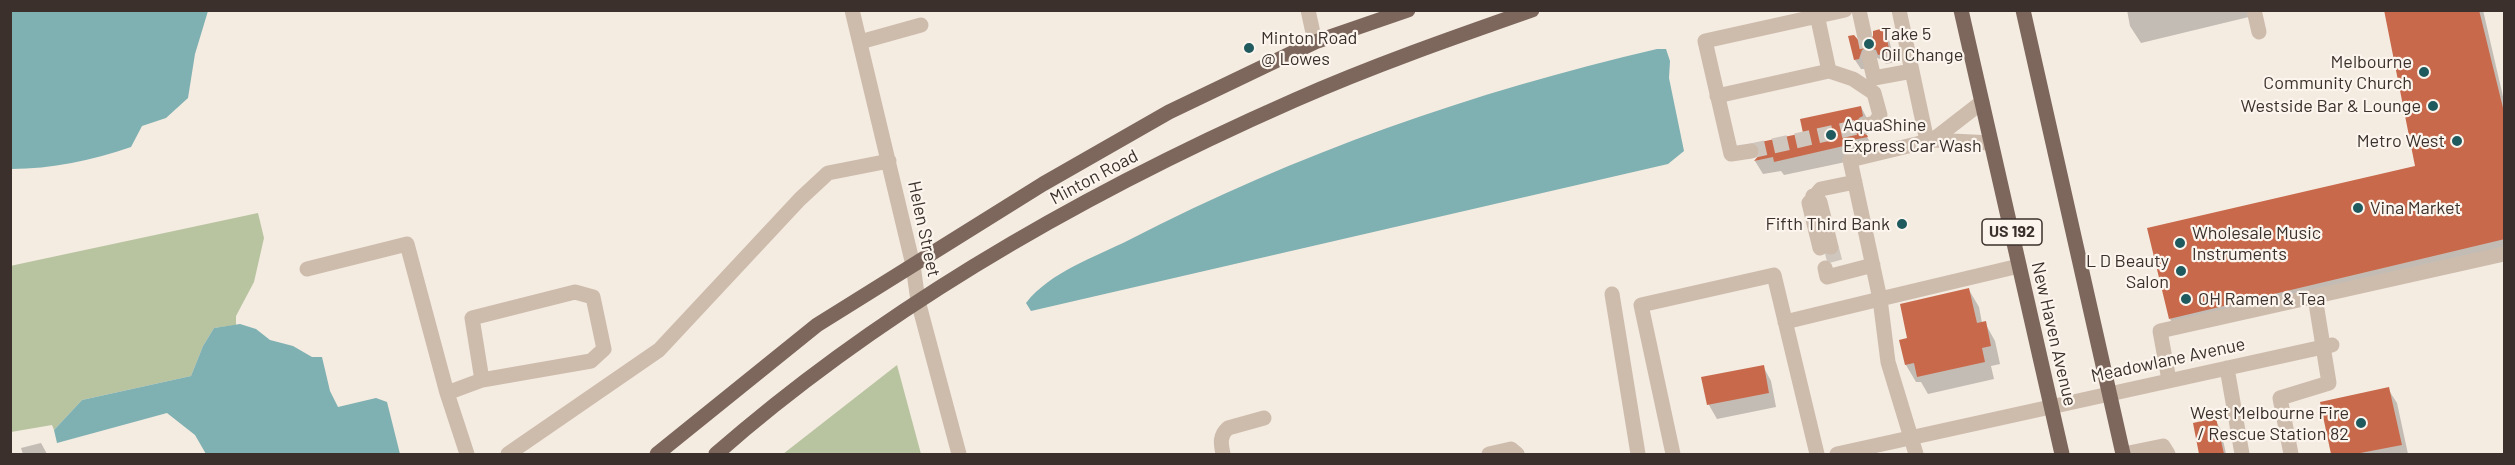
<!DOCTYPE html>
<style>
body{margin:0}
#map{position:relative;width:2515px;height:465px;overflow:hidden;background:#f4ebe1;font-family:Barlow,sans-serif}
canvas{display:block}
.frame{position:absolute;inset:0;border:12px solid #3b302b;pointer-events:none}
</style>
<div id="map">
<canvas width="2515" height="465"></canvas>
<div class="frame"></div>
</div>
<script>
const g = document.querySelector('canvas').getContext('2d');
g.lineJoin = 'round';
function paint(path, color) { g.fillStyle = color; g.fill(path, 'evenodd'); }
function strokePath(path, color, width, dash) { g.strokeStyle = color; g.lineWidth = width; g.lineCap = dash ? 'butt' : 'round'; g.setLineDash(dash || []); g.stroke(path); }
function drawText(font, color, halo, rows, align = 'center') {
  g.font = font + ' Barlow,sans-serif'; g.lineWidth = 4.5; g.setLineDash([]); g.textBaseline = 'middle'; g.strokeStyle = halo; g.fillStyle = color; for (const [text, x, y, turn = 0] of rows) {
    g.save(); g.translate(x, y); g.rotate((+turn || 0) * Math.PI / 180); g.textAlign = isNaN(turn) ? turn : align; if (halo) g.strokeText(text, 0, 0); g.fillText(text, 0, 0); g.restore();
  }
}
paint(new Path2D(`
 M258,213L264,238L254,282L236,316V325L214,328L203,346L191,376L82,400L54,430L52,425L11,432L10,266Z
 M897,365L921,454H783Z`), '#b8c4a0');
paint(new Path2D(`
 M11,10L208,11L195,54L188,98L166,118L142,126L131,147C93,160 51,169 11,169Z
 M1657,49H1666L1670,61L1669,78L1684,151L1668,164L1031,311L1026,303C1050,272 1095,257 1129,240C1298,153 1472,92 1657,49Z
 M240,324L256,329L270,340L293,346L312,357H322L330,391L338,407L376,398L387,402L400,454H206L195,435L167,413L57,443L54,430L82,400L191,376L203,346L214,328Z`), '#7fb0b2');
paint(new Path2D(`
 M2127,10H2256L2257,15L2141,43L2130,26Z
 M2386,10H2483L2504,101V255L2178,333L2170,319L2416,167Z
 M1884,30L1889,40L1895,62L1886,64L1883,60L1874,57L1865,69H1861L1855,60L1860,44H1867Z
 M1861,107L1869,122L1871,130L1866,135L1875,151L1855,160L1784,175L1781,171L1763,174L1755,161Z
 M1969,290L1979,307L1982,323H1985L1995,341L2000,364L1991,366L1994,379L1928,394L1921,382H1916L1906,365L1909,339Z
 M1763,366L1771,381L1776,407L1717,419L1709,405L1703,379Z
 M2388,389L2397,403L2408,454H2332L2321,403Z
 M2215,420L2221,430L2226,454H2201L2194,424Z
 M41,443L47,454H23L21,448Z`), '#0003');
paint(new Path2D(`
 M2384,10H2479L2505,116V239L2169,319L2147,228L2415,166Z
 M1884,28L1890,52L1878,55L1876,50L1867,47L1862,50L1859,59L1854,60L1848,36L1854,35L1860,42H1867L1873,36V31Z
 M1861,106L1863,116L1859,118L1856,127L1859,132L1867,135L1868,137L1847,141L1848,145L1774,162L1773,157L1754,161L1760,154V149L1756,143L1803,133L1800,119Z
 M1969,288L1977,323L1986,321L1991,346L1982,348L1985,362L1917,377L1914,363L1905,365L1899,340L1907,338L1900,304Z
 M1764,365L1769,393L1707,405L1701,377Z
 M2389,387L2402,445L2355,454H2331L2320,402Z
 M2216,418L2224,454H2199L2193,423Z`), '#c8694b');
strokePath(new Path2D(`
 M1864,33L1869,57
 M1751,151L1866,125
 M1831,247L1836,266`), '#cfc6bd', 15, [15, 8]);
strokePath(new Path2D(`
 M852,10L913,265L918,301L959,454
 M1308,10L1315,42
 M1816,10L1829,71
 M1859,10L1864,33
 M1899,10L1927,141
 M2254,10L2259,32
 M860,42L921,25
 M1869,57L1874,78L1912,71
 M1717,96L1829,71L1853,79L1874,93L1880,115L1875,123L1866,125
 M1933,140L1982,102
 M1991,143L1933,140L1850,160L1880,299L2019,266
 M1751,151L1731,154L1705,41L1845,10
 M1813,196L1820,202L1831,247
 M1820,248L1809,203L1821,189L1855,182
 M1825,268L1827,277L1873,265
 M307,269L407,244L447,393
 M1612,294L1638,454
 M1785,322L1880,299L1888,362L1916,454
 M2227,368L2242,454
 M2169,380L2160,331L2504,254
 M467,454L447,393L482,380L591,361L604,349L593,297L575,292L472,318L482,380
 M508,454L659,350L800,199L828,173L889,161
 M1223,454C1221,444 1219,436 1228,428L1264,418
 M1489,454L1511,449L1517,454
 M1673,454L1641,305L1774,275L1817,454
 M1837,454L2332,345
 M2124,454L2163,446L2168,454
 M2291,454L2280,398L2329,383L2315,297`), '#cdbbac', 15);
strokePath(new Path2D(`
 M1961,10L2062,454
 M2023,10L2123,454
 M657,454L817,325L1043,184L1169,112L1315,42L1408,10
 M716,454C886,305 1088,191 1295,100C1372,66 1452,38 1532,10`), '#7d675c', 15);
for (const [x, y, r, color] of [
 [1869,44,6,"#1f5a5e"],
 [1249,48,6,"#1f5a5e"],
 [2424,72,6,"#1f5a5e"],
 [2433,106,6,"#1f5a5e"],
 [1831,135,6,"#1f5a5e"],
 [2457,141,6,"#1f5a5e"],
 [2358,208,6,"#1f5a5e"],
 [1902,224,6,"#1f5a5e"],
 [2180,243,6,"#1f5a5e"],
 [2181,271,6,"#1f5a5e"],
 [2186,299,6,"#1f5a5e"],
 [2361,423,6,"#1f5a5e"]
]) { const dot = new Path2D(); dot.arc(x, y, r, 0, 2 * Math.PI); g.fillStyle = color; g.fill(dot); strokePath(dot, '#fbf5ee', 2); }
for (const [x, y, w] of [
 [2012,232,60]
]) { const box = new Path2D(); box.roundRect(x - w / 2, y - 13, w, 26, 4.5); g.fillStyle = '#fbf5ee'; g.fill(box); strokePath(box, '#3b302b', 1.5); }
drawText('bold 16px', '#3b302b', null, [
 ["US 192",2012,232]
]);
drawText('18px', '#3b302b', '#fbf5ee', [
 ["Take 5",1881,34],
 ["Oil Change",1881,55],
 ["Minton Road",1261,38],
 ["@ Lowes",1261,59],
 ["Melbourne",2412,62,"right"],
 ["Community Church",2412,83,"right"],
 ["Westside Bar & Lounge",2421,106,"right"],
 ["AquaShine",1843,125],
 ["Express Car Wash",1843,146],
 ["Metro West",2445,141,"right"],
 ["Vina Market",2370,208],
 ["Fifth Third Bank",1890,224,"right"],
 ["Wholesale Music",2192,233],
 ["Instruments",2192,254],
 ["L D Beauty",2169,261,"right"],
 ["Salon",2169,282,"right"],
 ["OH Ramen & Tea",2198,299],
 ["West Melbourne Fire",2349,413,"right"],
 ["/ Rescue Station 82",2349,434,"right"]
], 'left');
drawText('18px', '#3b302b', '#fbf5ee', [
 ["Minton Road",1094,177,-28],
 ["Helen Street",924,229,78],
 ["New Haven Avenue",2054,334,77],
 ["Meadowlane Avenue",2168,360,-12]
]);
</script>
